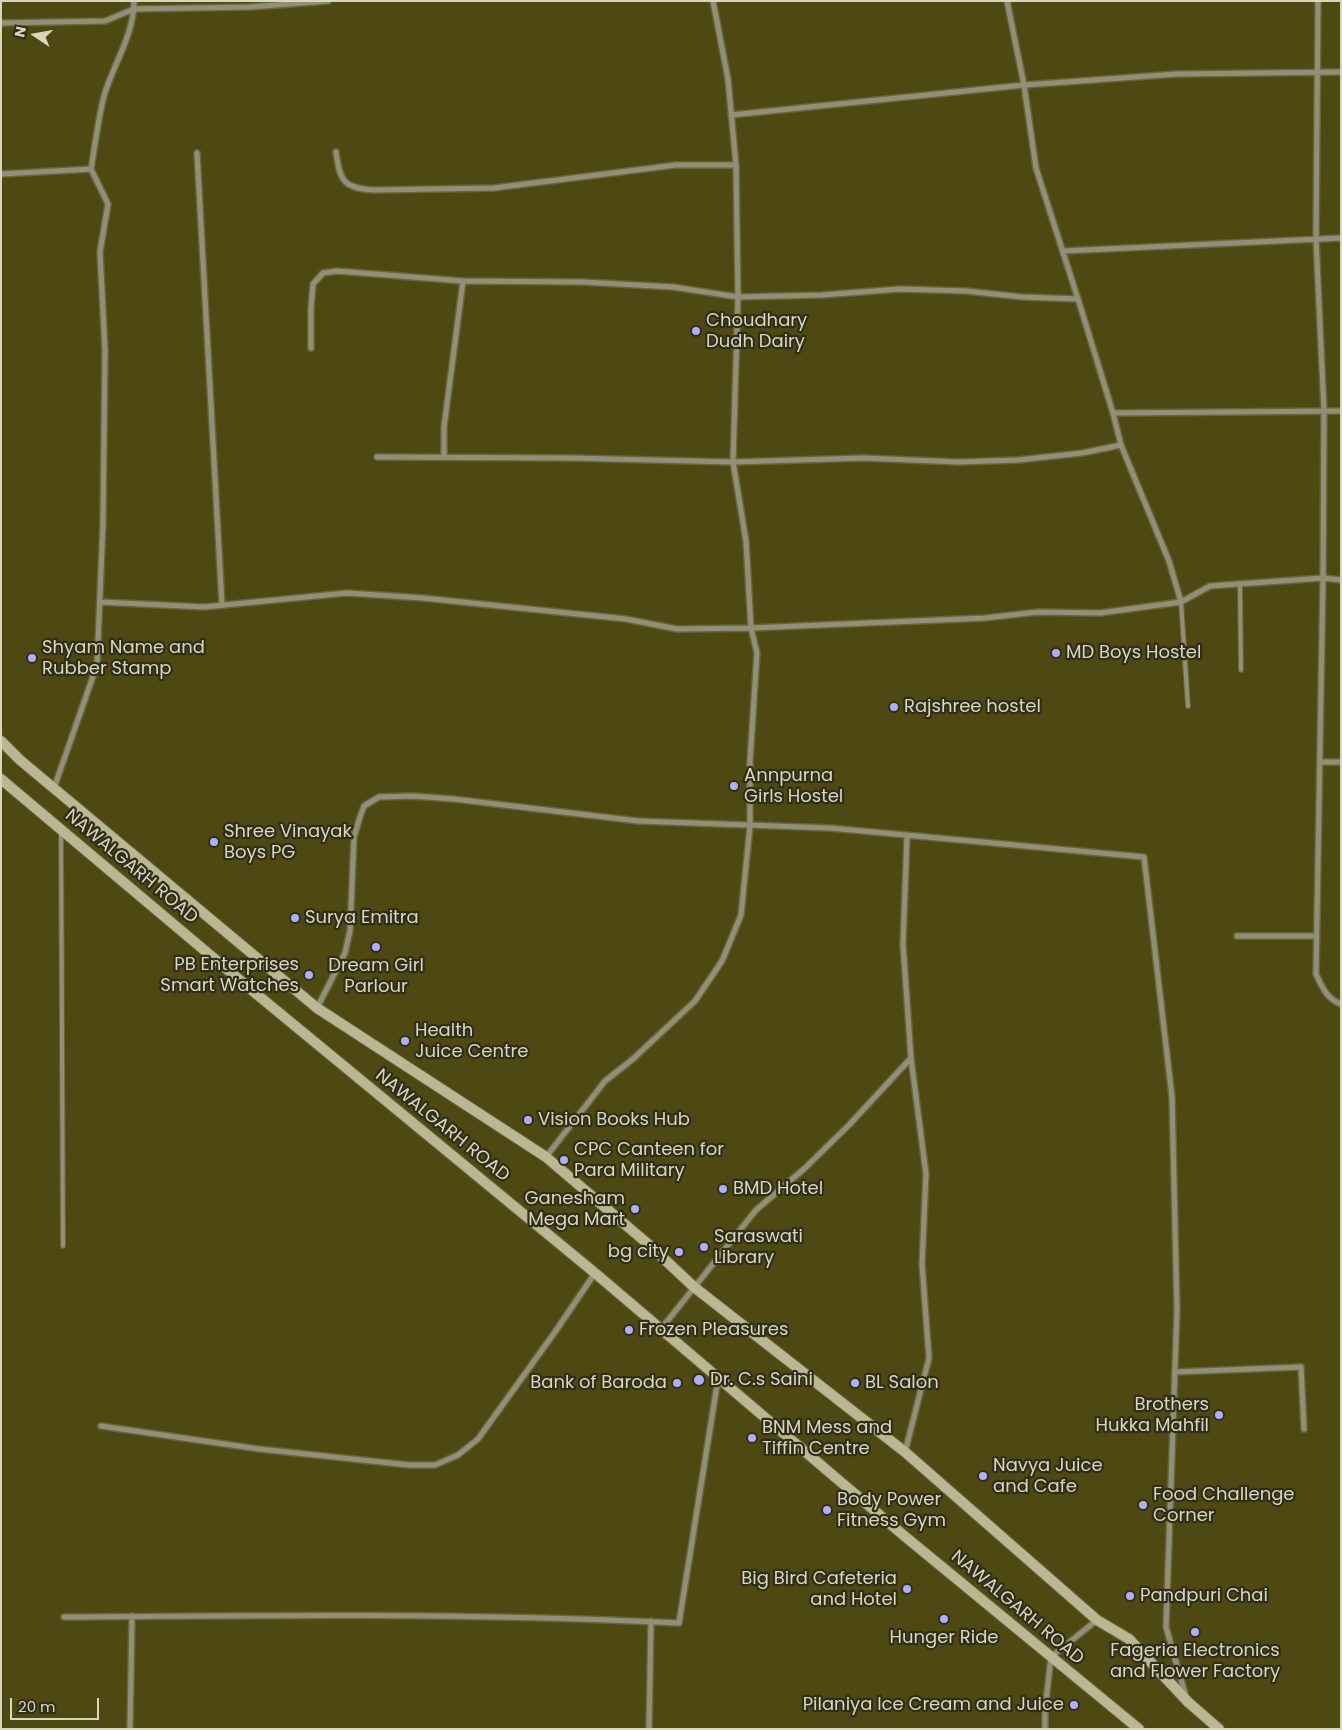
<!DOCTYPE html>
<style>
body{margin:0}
#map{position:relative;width:1342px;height:1730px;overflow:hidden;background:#4e4913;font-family:Poppins,sans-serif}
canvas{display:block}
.frame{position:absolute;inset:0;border:2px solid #d8d6bb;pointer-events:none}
.north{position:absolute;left:10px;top:10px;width:50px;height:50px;-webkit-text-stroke:4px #302e18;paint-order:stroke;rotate:282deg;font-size:14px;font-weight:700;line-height:20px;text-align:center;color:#d8d6bb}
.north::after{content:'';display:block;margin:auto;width:18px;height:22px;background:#d8d6bb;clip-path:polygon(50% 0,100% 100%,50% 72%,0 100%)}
.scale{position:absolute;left:10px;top:1698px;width:89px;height:22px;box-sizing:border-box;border:2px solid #d8d6bb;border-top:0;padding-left:6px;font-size:15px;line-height:18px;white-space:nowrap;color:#d8d6bb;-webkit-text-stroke:4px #302e18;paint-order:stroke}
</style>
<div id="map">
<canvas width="1342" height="1730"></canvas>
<div class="frame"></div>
<div class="north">N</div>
<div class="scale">20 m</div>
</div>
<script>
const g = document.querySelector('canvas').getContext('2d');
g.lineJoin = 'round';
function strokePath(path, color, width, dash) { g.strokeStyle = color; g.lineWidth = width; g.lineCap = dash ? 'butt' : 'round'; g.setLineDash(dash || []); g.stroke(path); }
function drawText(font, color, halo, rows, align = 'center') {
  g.font = font + ' Poppins,sans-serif'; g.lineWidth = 4.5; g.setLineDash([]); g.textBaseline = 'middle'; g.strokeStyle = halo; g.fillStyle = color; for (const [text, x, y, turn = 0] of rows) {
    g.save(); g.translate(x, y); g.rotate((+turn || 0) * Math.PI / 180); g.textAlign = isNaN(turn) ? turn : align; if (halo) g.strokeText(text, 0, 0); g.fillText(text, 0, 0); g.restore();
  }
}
const lane = new Path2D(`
 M1240,584L1241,670
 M1181,602L1188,706
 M61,831L63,1246`);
const street = new Path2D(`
 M713,1L728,79L736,165
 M1007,1L1024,85L1036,168L1078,299L1113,413L1121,445L1169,561L1181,602
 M1318,1L1316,239L1324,411L1323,578L1316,974C1322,987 1327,999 1341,1004
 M1,23L105,21L134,9L250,7L328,1
 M731,115L1024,85L1177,74L1341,72
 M336,152C340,181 343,188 374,190L494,188L676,165H736L738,297L733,462L746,541L751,628L757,653L750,761V826L741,915L722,961L695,1001L633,1059L605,1081L546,1157
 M197,153L222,605
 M91,169C95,145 98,120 104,96C113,65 134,35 134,1
 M1,174L91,169L108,204L100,252L105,350L103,523L97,665L54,788
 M1063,251L1341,238
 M311,348V308L313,284L323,273L337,271L463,281L583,282L673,287L738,297L822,295L900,289L966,291L1022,297L1078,299
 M1113,413L1341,411
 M377,457L571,458L733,462L864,458L958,462L1018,460L1082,453L1121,445
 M444,457V427L463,281
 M100,602L204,607L347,593L423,598L626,619L677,629L751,628L985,618L1038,612L1100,613L1181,602L1210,586L1323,578L1341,580
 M1320,762H1341
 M1237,936H1317
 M317,1008L345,953L350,931L354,837L360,817L364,806L379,797L412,796L454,799L638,821L830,828L1144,857L1172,1097L1177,1310L1166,1627L1186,1697
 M661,1329L756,1210L804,1169L849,1125L911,1058
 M1175,1372L1301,1367L1304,1429
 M101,1426L259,1449L409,1465H435L458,1455L478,1439L555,1332L595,1273
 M905,1452L929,1358L922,1264L926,1174L911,1058L903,944L907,837
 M64,1617C269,1615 474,1613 679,1623L718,1379
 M130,1729L132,1616
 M649,1729L651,1621
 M1045,1729V1710L1051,1657L1097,1620`);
const secondary = new Path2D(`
 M1,741L20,760L317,1008L546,1157L648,1244L694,1287L905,1452L1097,1620L1129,1639L1188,1702L1219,1729
 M1,779L254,992L595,1273L902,1534L1139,1729`);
strokePath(lane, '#6a6535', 6);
strokePath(street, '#6a6535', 8);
strokePath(secondary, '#6a6535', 12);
strokePath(lane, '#918f79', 4);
strokePath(street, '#918f79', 5);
strokePath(secondary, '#bab793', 10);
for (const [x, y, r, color] of [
 [696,331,5,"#aeaefa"],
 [1056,653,5,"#aeaefa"],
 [32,658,5,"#aeaefa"],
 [894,707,5,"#aeaefa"],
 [734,786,5,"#aeaefa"],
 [214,842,5,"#aeaefa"],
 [295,918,5,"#aeaefa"],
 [376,947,5,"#aeaefa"],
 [309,975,5,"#aeaefa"],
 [405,1041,5,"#aeaefa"],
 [528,1120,5,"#aeaefa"],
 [564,1160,5,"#aeaefa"],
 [723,1189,5,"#aeaefa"],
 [635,1209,5,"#aeaefa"],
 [704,1247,5,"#aeaefa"],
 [679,1252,5,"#aeaefa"],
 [629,1330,5,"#aeaefa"],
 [699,1380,6,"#aeaefa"],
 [677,1383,5,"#aeaefa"],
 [855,1383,5,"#aeaefa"],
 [1219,1415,5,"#aeaefa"],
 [752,1438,5,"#aeaefa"],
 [983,1476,5,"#aeaefa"],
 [1143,1505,5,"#aeaefa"],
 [827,1510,5,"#aeaefa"],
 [907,1589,5,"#aeaefa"],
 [1130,1596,5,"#aeaefa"],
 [944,1619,5,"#aeaefa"],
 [1195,1632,5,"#aeaefa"],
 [1074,1705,5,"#aeaefa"]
]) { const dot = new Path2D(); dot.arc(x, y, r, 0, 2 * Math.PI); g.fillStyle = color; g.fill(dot); strokePath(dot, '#302e18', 2); }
drawText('18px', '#d8d6bb', '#302e18', [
 ["Choudhary",706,321],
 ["Dudh Dairy",706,342],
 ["Shyam Name and",42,648],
 ["Rubber Stamp",42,669],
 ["MD Boys Hostel",1066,653],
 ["Rajshree hostel",904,707],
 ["Annpurna",744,776],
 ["Girls Hostel",744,797],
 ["Shree Vinayak",224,832],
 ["Boys PG",224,853],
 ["Surya Emitra",305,918],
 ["PB Enterprises",299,965,"right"],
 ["Smart Watches",299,986,"right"],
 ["Dream Girl",376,966,"center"],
 ["Parlour",376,987,"center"],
 ["Health",415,1031],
 ["Juice Centre",415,1052],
 ["Vision Books Hub",538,1120],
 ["CPC Canteen for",574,1150],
 ["Para Military",574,1171],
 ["BMD Hotel",733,1189],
 ["Ganesham",625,1199,"right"],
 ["Mega Mart",625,1220,"right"],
 ["Saraswati",714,1237],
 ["Library",714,1258],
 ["bg city",669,1252,"right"],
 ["Frozen Pleasures",639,1330],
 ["Dr. C.s Saini",710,1380],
 ["Bank of Baroda",667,1383,"right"],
 ["BL Salon",865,1383],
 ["Brothers",1209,1405,"right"],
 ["Hukka Mahfil",1209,1426,"right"],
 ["BNM Mess and",762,1428],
 ["Tiffin Centre",762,1449],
 ["Navya Juice",993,1466],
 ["and Cafe",993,1487],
 ["Food Challenge",1153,1495],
 ["Corner",1153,1516],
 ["Body Power",837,1500],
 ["Fitness Gym",837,1521],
 ["Big Bird Cafeteria",897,1579,"right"],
 ["and Hotel",897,1600,"right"],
 ["Pandpuri Chai",1140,1596],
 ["Hunger Ride",944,1638,"center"],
 ["Fageria Electronics",1195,1651,"center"],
 ["and Flower Factory",1195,1672,"center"],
 ["Pilaniya Ice Cream and Juice",1064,1705,"right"]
], 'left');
drawText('18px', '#d8d6bb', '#302e18', [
 ["NAWALGARH ROAD",131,867,40],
 ["NAWALGARH ROAD",442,1126,39],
 ["NAWALGARH ROAD",1017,1608,40]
]);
</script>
